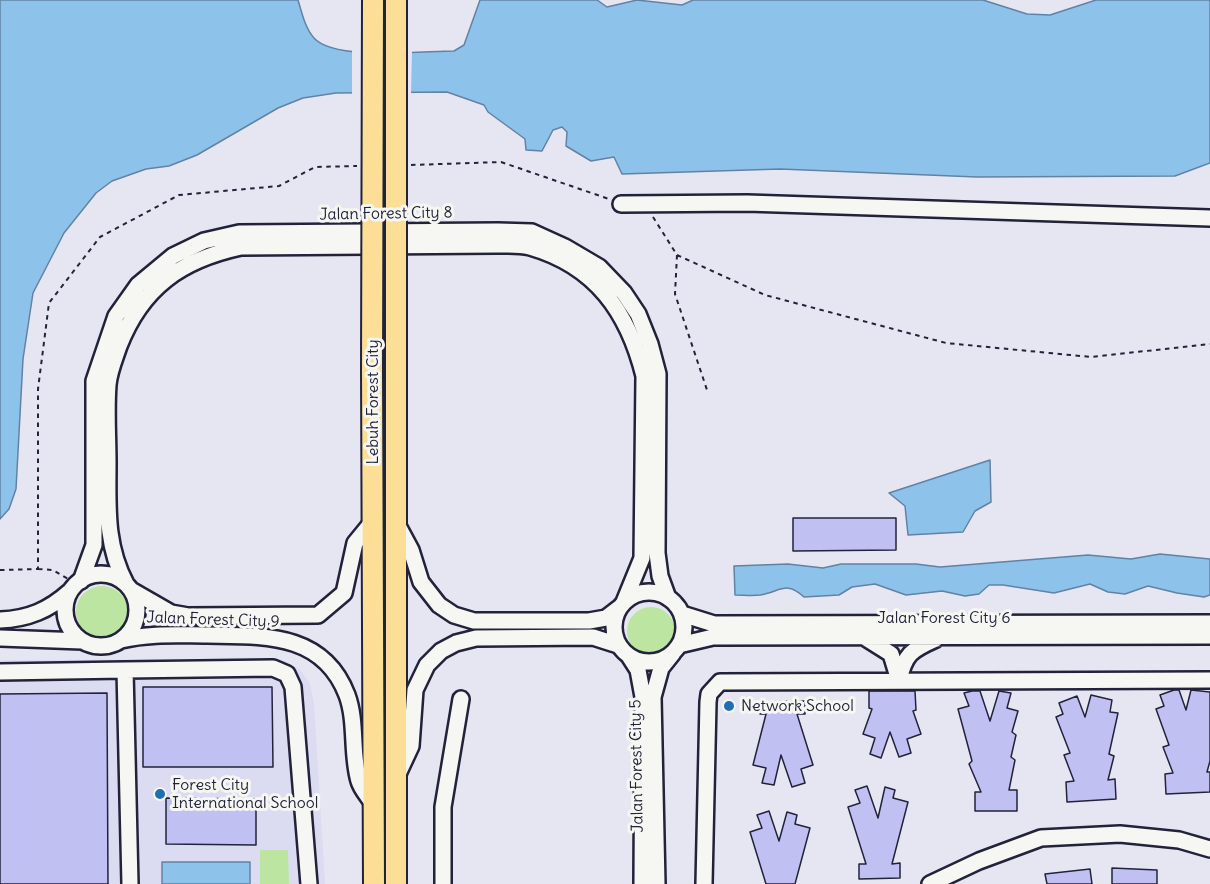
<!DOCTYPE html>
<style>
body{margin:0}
canvas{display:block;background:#e6e6f2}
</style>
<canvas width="1210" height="884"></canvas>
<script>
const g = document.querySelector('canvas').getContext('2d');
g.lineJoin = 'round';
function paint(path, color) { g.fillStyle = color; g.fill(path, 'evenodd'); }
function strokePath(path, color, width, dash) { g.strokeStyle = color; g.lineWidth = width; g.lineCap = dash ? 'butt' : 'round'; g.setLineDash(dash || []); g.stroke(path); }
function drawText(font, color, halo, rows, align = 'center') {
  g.font = font + ' Delius,sans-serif'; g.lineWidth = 6; g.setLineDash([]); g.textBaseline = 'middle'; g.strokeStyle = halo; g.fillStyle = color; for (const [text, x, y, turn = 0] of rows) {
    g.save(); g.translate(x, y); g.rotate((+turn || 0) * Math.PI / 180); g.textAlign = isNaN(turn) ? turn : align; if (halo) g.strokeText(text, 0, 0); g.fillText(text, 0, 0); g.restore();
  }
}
paint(new Path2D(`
 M265,659L282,660L299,669L310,683L314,703L325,884H0V660Z`), '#dbdbf2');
paint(new Path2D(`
 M76 612a26 26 0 1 1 52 0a26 26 0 1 1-52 0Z
 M627 631a24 24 0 1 1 48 0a24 24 0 1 1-48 0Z
 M260,850H288L289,884H260Z`), '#bce5a2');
const water = new Path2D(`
 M0,0H298C302,13 305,28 314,38C334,61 423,51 454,51L464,45L480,0H597L607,7L637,0L682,5L693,0H983L1027,14L1050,15L1096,0H1210V163L1175,176L977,177L780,169L622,174L614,157L591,161L566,146L567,132L562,127L553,130L542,151L526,150L525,139L488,112L484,105L447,92L336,93L303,98L278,108L197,155L169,166L146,169L112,181L96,193L64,233L33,293L23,359L16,489L9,509L0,519Z
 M990,460L991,502L975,511L963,532L908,535L905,506L889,493Z
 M1160,554L1210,559V595L1204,597L1177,593L1148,586L1125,594L1108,592L1090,584L1054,593L1003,585H989L979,594L965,596L942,591L906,595L875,584L852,587L839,595L804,597C786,580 780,592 760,595C752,596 743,595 735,595L734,566L788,564L823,568L841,564H916L940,567L1088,555L1131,559Z
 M162,862H250V884H162Z`);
paint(water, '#8dc2eb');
strokePath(water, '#6282a5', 1.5);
paint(new Path2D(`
 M352,49H412L411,94L352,96Z`), '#e6e6f2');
const building = new Path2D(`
 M793,518H896V550L793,551Z
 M143,687H272L273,767H143Z
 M1174,690H1179L1186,710L1191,690L1210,692V761L1207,772H1210V792L1166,794L1165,774L1173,773L1163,747L1169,745L1156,709L1164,706L1160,695Z
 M869,691H915L916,710L913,711L921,734L907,739L911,753L899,757L890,732L881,758L870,754L875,738L863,734L872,709L869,708Z
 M972,691H980L990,721L999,691L1011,693L1007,708L1018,711L1012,732L1016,735L1011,757L1015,760L1009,790H1017V811H975V792H981L969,764L972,761L958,709L969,706L964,693Z
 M107,693L108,884H0V694Z
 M1091,695L1112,700L1110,712L1118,713L1109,754L1114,756L1108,780L1115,779L1116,799L1067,802L1066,782L1074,781L1064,755L1070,753L1056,717L1063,714L1059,703L1077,696L1085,717Z
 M805,701V714H797L813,765L801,769L805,783L792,787L781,755L774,785L762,783L766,768L753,765L766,714H760V702Z
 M867,786L878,818L885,787L895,790L893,798L908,802L892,864L900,863V878L859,879V864H866L848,807L860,803L855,790Z
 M166,798L256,799V845L166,844Z
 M769,811L779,841L787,812L797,815L795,824L810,828L795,884H766L750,832L762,828L757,815Z
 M1112,868L1157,870V884H1112Z
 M1090,869L1092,884H1047L1045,874Z`);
paint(building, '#c1c0f3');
strokePath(building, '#22223b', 1.5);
const minor = new Path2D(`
 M621,204L747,203L1210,218
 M397,524L411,550L421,582L439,605L454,615L474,621H589L606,618L619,608
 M65 610a36 36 0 1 1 72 0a36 36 0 1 1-72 0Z
 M81,581L94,545V381L116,316L138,285L173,256L204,241L239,233L498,231L532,232L565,247L599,267L624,293L638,314L650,344L658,374L657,553L660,576L668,598
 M126,584C105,544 108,507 108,463C108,438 106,411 108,385C109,372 115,358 119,346C142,287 181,260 241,247L497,245C508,245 520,244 530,247C596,266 628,312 644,376L642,558L624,602
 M131,590L171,613L188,616L318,615L344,593L355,543L373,521
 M614 627a35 35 0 1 1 70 0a35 35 0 1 1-70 0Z
 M682,614L714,624L1210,623
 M0,620C28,619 49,610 69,592
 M864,637L891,654L898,677
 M0,638L82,641
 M121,640C150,633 178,635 207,635C263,636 323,632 347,695C357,722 351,754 359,781C361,789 369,797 373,804
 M679,645L713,637L1210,636
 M629,656L638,670L643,697L642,884
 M125,670L273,668L287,674L293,687L309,884
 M0,672L125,670L130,884
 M899,680C905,654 911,650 936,639
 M397,776L411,746L415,690L427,665L441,651L456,643L476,638L593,637L618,645
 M443,884V807L461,699
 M657,884L653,697L661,668L673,653
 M704,884L708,702L709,694L720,682L1210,680
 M930,884L979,861L1041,838L1120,834L1179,840L1210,849`);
const major = new Path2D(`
 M372,369L374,884
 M396,369V884`);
strokePath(minor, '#22223b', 20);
strokePath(major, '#22223b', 24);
strokePath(new Path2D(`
 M411,165L501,162L609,199
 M653,217L677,255L675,294L708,393
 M677,255L765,295L946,343L1091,357L1210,344
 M38,569L53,570L68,579
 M0,570L38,569V389L49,303L100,237L179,195L279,186L315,167L357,166`), '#22223b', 2, [4.5, 4.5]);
strokePath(minor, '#f6f6f2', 15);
strokePath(major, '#fdde96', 20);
const majorBridge = new Path2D(`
 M372,369L373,0
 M396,369V0`);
strokePath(majorBridge, '#22223b', 24, []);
strokePath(majorBridge, '#fdde96', 20);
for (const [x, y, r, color] of [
 [729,706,6,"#1f6fb2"],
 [160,794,6,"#1f6fb2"]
]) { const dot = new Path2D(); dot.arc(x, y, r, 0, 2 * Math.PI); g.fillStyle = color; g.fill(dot); strokePath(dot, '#f6f6f2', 2); }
drawText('16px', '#22223b', '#f6f6f2', [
 ["Jalan Forest City 8",386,214,-1],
 ["Lebuh Forest City",373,402,-90],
 ["Jalan Forest City 6",944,618],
 ["Jalan Forest City 9",213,620,2],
 ["Jalan Forest City 5",637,766,-91]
]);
drawText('16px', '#22223b', '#f6f6f2', [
 ["Network School",741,706],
 ["Forest City",172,785],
 ["International School",172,803]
], 'left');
</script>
